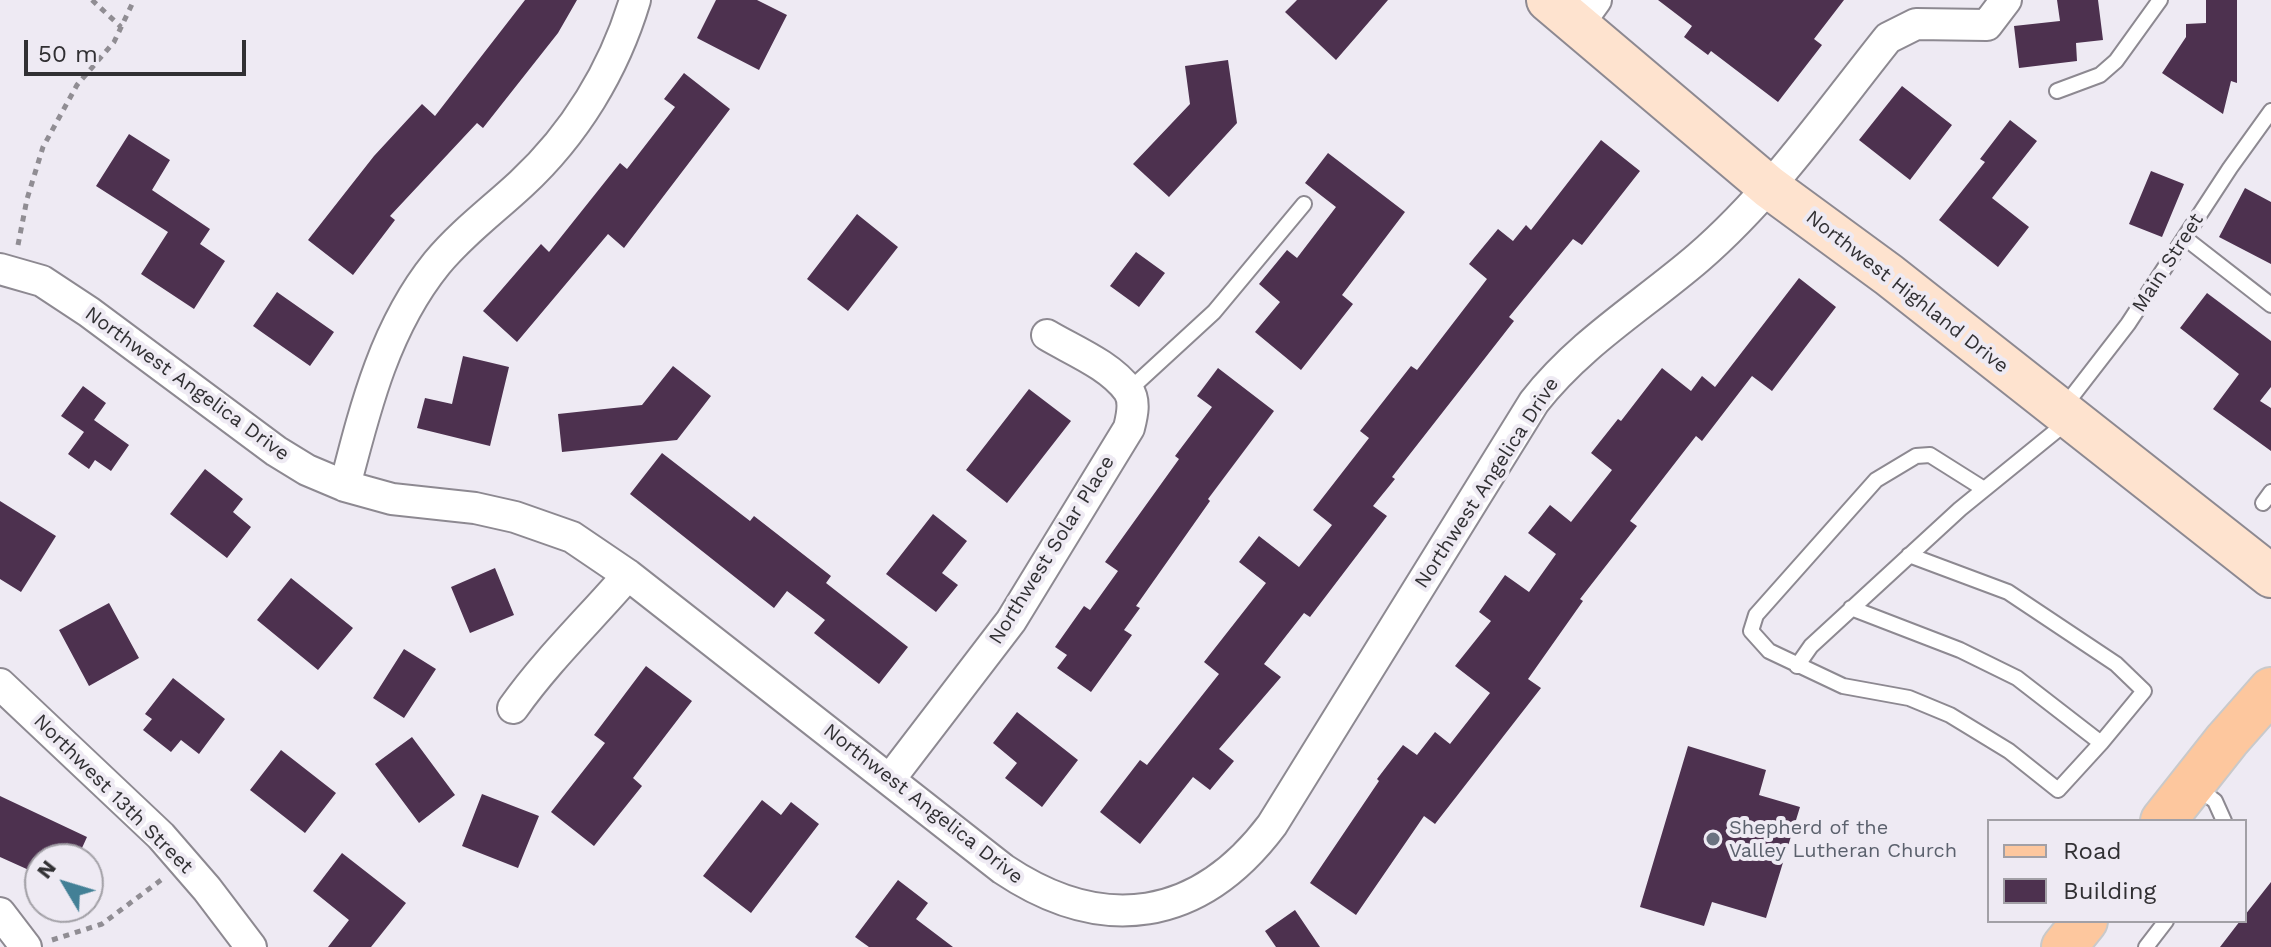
<!DOCTYPE html>
<style>
body{margin:0}
#map{position:relative;width:2271px;height:947px;overflow:hidden;background:#eeeaf3;font-family:"Work Sans",sans-serif}
canvas{display:block}
.legend{position:absolute;left:1987px;top:819px;width:260px;height:104px;box-sizing:border-box;background:#eeeaf3;border:2px solid #a2a0a6;margin:0;padding:10px 14px;list-style:none;font-size:24px;color:#313033}
.legend li{display:flex;align-items:center;gap:16px;height:40px}
.legend b{width:40px;border:2px solid #a2a0a6}
.north{position:absolute;left:24px;top:843px;width:80px;height:80px;box-sizing:border-box;background:#eeeaf3;border:2px solid #a2a0a6;border-radius:50%;rotate:308deg;font-size:22px;font-weight:700;line-height:32px;text-align:center;color:#313033}
.north::after{content:'';display:block;margin:auto;width:28px;height:36px;background:#438096;clip-path:polygon(50% 0,100% 100%,50% 72%,0 100%)}
.scale{position:absolute;left:24px;top:40px;width:222px;height:36px;box-sizing:border-box;border:4px solid #313033;border-top:0;padding-left:10px;font-size:24px;line-height:28px;white-space:nowrap;color:#313033;-webkit-text-stroke:6px #eeeaf3;paint-order:stroke}
</style>
<div id="map">
<canvas width="2271" height="947"></canvas>
<ul class="legend">
<li><b style="height:10px;background:#fdc79e"></b>Road</li>
<li><b style="height:22px;background:#4d314f"></b>Building</li>
</ul>
<div class="north">N</div>
<div class="scale">50 m</div>
</div>
<script>
const g = document.querySelector('canvas').getContext('2d');
g.lineJoin = 'round';
function paint(path, color) { g.fillStyle = color; g.fill(path, 'evenodd'); }
function strokePath(path, color, width, dash) { g.strokeStyle = color; g.lineWidth = width; g.lineCap = dash ? 'butt' : 'round'; g.setLineDash(dash || []); g.stroke(path); }
function drawText(font, color, halo, rows, align = 'center') {
  g.font = font + ' "Work Sans",sans-serif'; g.lineWidth = 8; g.setLineDash([]); g.textBaseline = 'middle'; g.strokeStyle = halo; g.fillStyle = color; for (const [text, x, y, turn = 0] of rows) {
    g.save(); g.translate(x, y); g.rotate((+turn || 0) * Math.PI / 180); g.textAlign = isNaN(turn) ? turn : align; if (halo) g.strokeText(text, 0, 0); g.fillText(text, 0, 0); g.restore();
  }
}
paint(new Path2D(`
 M525,0H577L558,33L483,128L477,123L390,216L395,220L353,275L308,240L374,156L422,104L435,116Z
 M716,0H757L787,15L759,70L697,38Z
 M1297,0H1388L1336,60L1285,12Z
 M1658,0H1844L1814,39L1822,45L1778,102L1711,51L1708,55L1684,37L1692,26Z
 M2057,0H2098L2103,40L2076,43L2077,61L2019,68L2014,26L2060,21Z
 M2206,0H2237V83L2231,81L2223,114L2162,73L2186,37V24L2206,23Z
 M1228,60L1237,123L1169,197L1133,164L1190,104L1185,66Z
 M684,73L730,109L624,248L608,234L517,342L483,311L541,244L549,252L620,163L627,169L675,107L664,99Z
 M1902,86L1952,125L1910,180L1859,140Z
 M2010,120L2037,141L1992,198L2029,227L1998,267L1939,220L1985,162L1980,159Z
 M129,134L170,160L152,190L210,229L200,244L225,261L194,309L141,274L168,232L96,186Z
 M1601,140L1640,171L1582,245L1573,239L1509,317L1514,321L1392,477L1395,479L1373,506L1387,516L1310,617L1304,613L1264,664L1281,677L1219,749L1234,761L1210,790L1193,777L1140,844L1100,812L1140,760L1147,765L1219,674L1204,662L1266,583L1239,562L1259,536L1299,567L1332,525L1313,510L1369,438L1360,431L1411,366L1417,370L1487,279L1469,264L1498,229L1513,241L1526,225L1531,230Z
 M1328,153L1405,212L1342,295L1353,304L1301,370L1255,332L1280,302L1259,284L1287,250L1297,258L1336,207L1305,183Z
 M2151,171L2184,184L2162,237L2129,224Z
 M2245,188L2271,202V264L2219,237Z
 M857,214L898,247L848,311L807,279Z
 M1136,252L1165,273L1139,307L1110,286Z
 M1799,278L1836,307L1772,391L1752,376L1702,441L1696,436L1630,521L1637,526L1580,599L1583,601L1528,679L1541,688L1435,824L1424,816L1356,915L1310,883L1379,781L1377,779L1403,745L1417,755L1435,732L1450,744L1490,693L1455,666L1491,621L1479,612L1505,575L1529,592L1556,554L1528,533L1550,505L1571,522L1612,470L1591,453L1618,419L1621,421L1662,368L1691,391L1702,376L1715,387Z
 M277,292L334,332L310,366L253,326Z
 M2207,293L2271,341V387L2260,401L2271,408V451L2213,409L2239,374L2180,328Z
 M463,356L509,367L490,446L417,428L425,398L452,404Z
 M673,366L711,396L677,440L562,452L558,414L642,405Z
 M1218,368L1274,411L1208,499L1210,501L1136,606L1140,608L1124,630L1132,635L1091,692L1057,668L1067,655L1055,647L1084,606L1090,610L1118,571L1105,562L1179,459L1175,456L1212,407L1197,396Z
 M83,386L106,403L94,420L129,445L111,471L95,460L89,469L68,454L84,432L61,416Z
 M1029,389L1071,421L1007,503L966,470Z
 M662,453L750,521L754,516L831,576L826,583L908,647L879,684L814,633L825,620L787,591L774,608L630,494Z
 M205,469L243,499L233,512L251,527L227,558L170,514Z
 M0,501L56,536L21,592L0,579Z
 M933,514L967,541L942,573L958,585L936,612L886,574Z
 M495,568L514,615L470,633L451,587Z
 M291,578L353,628L318,670L257,620Z
 M109,603L139,658L89,686L59,630Z
 M404,649L436,669L404,718L373,698Z
 M646,666L692,701L633,778L642,786L594,846L551,812L605,743L594,735Z
 M173,678L225,719L199,754L181,740L171,752L143,730L152,719L145,714Z
 M1017,712L1078,760L1042,807L1005,778L1017,763L993,743Z
 M412,737L455,795L419,823L375,764Z
 M1688,746L1766,770L1759,795L1800,807L1766,918L1712,902L1704,926L1640,907Z
 M281,750L336,793L305,833L250,790Z
 M482,794L539,816L518,868L462,846Z
 M0,796L87,837L77,859H40V875L0,857Z
 M762,800L781,815L791,802L819,824L751,913L703,876Z
 M342,853L406,903L371,947H328L349,920L313,891Z
 M898,880L928,903L916,919L953,947H869L855,937Z
 M2271,882V947H2220L2240,921H2245V915Z
 M1295,910L1320,947H1276L1265,931Z`), '#4d314f');
const service = new Path2D(`
 M2057,91L2100,75L2116,61L2160,0
 M2185,238L2271,305
 M1128,391L1214,312L1304,204
 M2063,408L2128,324L2230,168L2271,111
 M2263,503L2271,492
 M1909,555L2008,592L2116,664L2144,691L2101,743L2058,790L2009,751L1950,715L1909,698L1843,686L1769,651L1751,631L1756,615L1876,480L1916,456L1930,455L1984,489
 M1851,608L1960,650L2017,678L2101,743
 M1797,666L1811,646L1960,509L2067,422
 M2195,786L2215,801L2224,821
 M2146,947L2166,921`);
const minor = new Path2D(`
 M1578,25L1596,0
 M0,269L42,281L89,312L276,451L307,470L345,486L392,499L475,508L515,517L572,537L628,575L1003,869C1103,936 1199,922 1272,825L1534,402C1580,343 1642,306 1698,258C1771,195 1828,113 1888,38L1916,24L1987,25L2006,0
 M345,486C365,408 385,327 437,263C462,233 493,210 521,184C575,134 614,70 635,0
 M0,684L161,836L207,889L251,947
 M513,708C547,660 590,619 628,575
 M890,779L1011,621L1129,428C1132,416 1136,401 1128,390C1110,365 1072,350 1047,335
 M0,913L26,947`);
const secondary = new Path2D(`
 M1548,0L1769,187L1889,275L2271,576`);
const primary = new Path2D(`
 M2163,821L2227,740L2271,690
 M2064,947L2085,921`);
strokePath(service, '#8d8991', 18);
strokePath(minor, '#8d8991', 34);
strokePath(secondary, '#8d8991', 46);
strokePath(primary, '#c9c9ca', 48);
strokePath(new Path2D(`
 M92,0L121,27
 M18,245L27,199L43,147L77,85L114,42L134,0
 M52,940L102,924L161,880`), '#908d93', 5, [6, 6]);
strokePath(service, '#fff', 14);
strokePath(minor, '#fff', 30);
strokePath(secondary, '#fee3cf', 42);
strokePath(primary, '#fdc79e', 44);
for (const [x, y, r, color] of [
 [1713,839,8,"#6b7280"]
]) { const dot = new Path2D(); dot.arc(x, y, r, 0, 2 * Math.PI); g.fillStyle = color; g.fill(dot); strokePath(dot, '#eeeaf3', 3); }
drawText('20px', '#313033', '#eeeaf3', [
 ["Main Street",2168,263,-57],
 ["Northwest Highland Drive",1907,292,38],
 ["Northwest Angelica Drive",187,384,36],
 ["Northwest Angelica Drive",1487,483,-57],
 ["Northwest Solar Place",1052,550,-58],
 ["Northwest 13th Street",113,794,45],
 ["Northwest Angelica Drive",923,804,38]
]);
drawText('20px', '#5b616d', '#eeeaf3', [
 ["Shepherd of the",1729,828],
 ["Valley Lutheran Church",1729,851]
], 'left');
</script>
